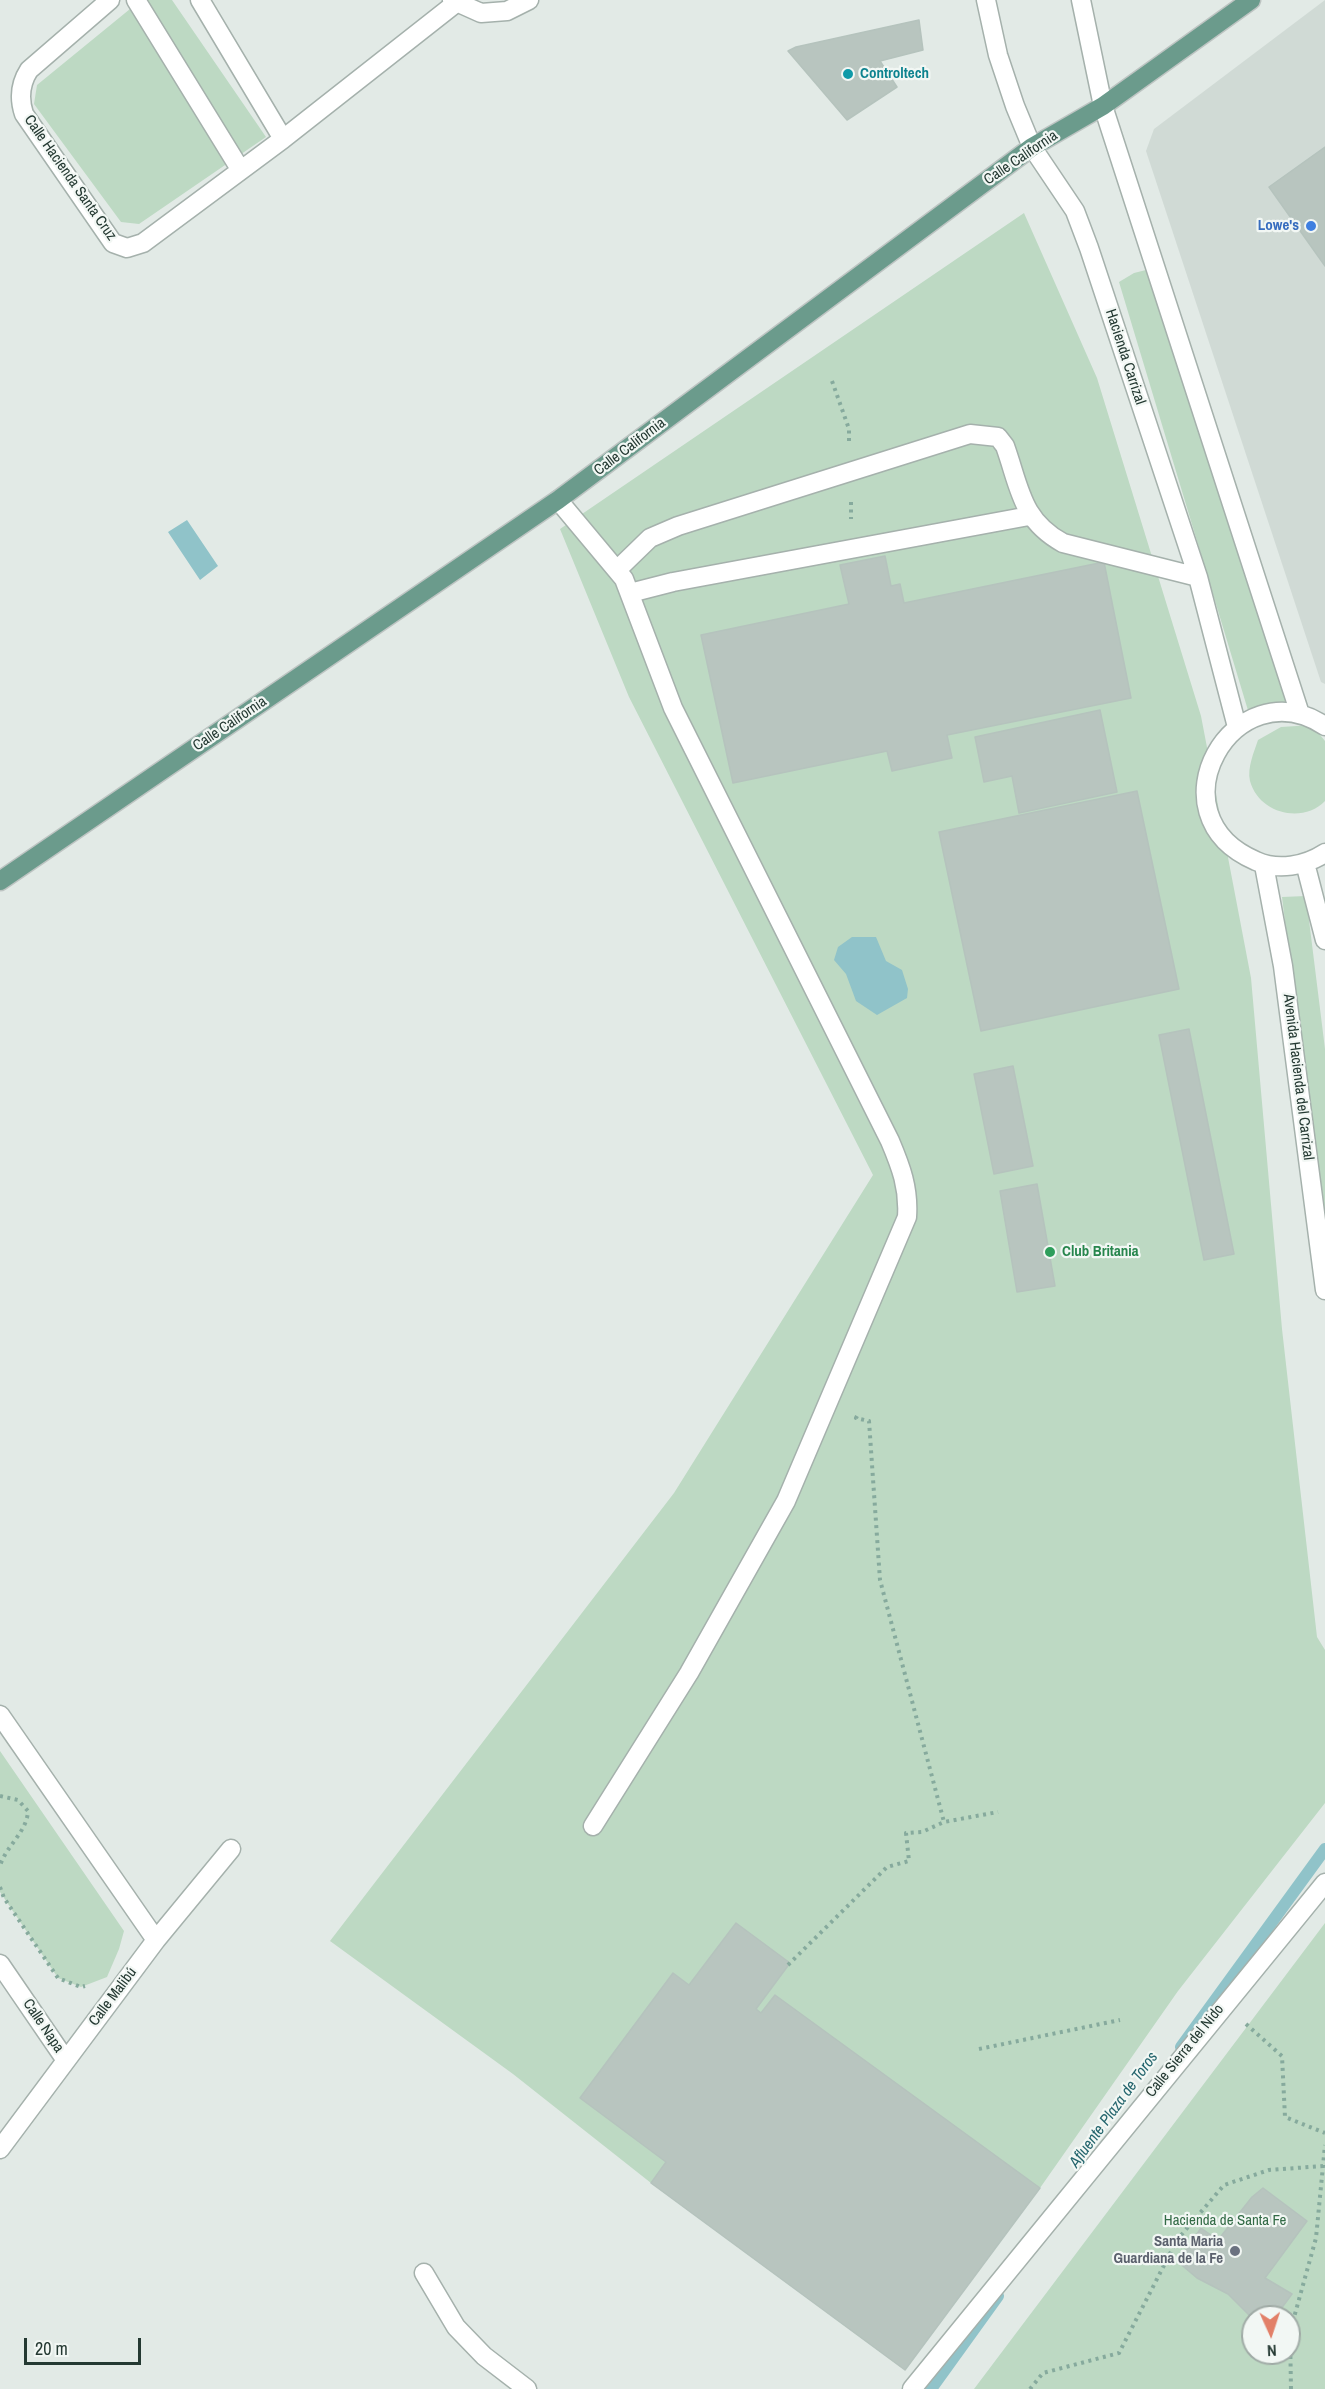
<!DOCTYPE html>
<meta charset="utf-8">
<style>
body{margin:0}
#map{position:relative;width:1325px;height:2389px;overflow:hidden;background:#e2eae6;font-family:"Archivo Narrow",sans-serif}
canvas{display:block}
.north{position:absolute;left:1241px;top:2305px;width:60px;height:60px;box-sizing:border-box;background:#f2f7f4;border:2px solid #a0aba6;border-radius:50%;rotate:177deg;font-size:16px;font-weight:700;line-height:24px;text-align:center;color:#243932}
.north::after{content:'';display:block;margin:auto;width:21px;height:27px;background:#e28068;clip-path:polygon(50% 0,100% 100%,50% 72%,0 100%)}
.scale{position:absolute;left:24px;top:2338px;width:117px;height:27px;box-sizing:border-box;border:3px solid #243932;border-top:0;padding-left:8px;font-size:18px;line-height:21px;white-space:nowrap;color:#243932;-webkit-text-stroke:4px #f2f7f4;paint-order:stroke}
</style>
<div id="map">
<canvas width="1325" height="2389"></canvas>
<div class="north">N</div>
<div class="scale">20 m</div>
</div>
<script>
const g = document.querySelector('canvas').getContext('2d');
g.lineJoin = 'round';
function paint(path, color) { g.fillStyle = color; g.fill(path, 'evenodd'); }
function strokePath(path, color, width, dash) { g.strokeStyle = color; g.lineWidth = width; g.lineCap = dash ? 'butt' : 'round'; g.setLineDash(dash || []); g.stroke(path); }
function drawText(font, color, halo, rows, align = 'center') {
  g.font = font + ' "Archivo Narrow",sans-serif'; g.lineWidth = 4.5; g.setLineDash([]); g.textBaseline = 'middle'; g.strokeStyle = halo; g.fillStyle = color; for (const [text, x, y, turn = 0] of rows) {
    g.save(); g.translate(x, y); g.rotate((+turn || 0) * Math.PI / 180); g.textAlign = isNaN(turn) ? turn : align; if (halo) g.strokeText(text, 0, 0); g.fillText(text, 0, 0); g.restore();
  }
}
paint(new Path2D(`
 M1325,0V684L1321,682L1146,151L1154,129Z`), '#d0dad5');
paint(new Path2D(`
 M141,0H172L266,137L139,224L121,222L34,104L37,85Z
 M1024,213L1097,378L1201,716L1251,978L1282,1329L1317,1637L1325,1650V1803L1178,1991L1040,2188L905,2370L651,2183L513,2074L330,1941L674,1493L873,1175L629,697L560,529Z
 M1146,270L1286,702C1272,704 1259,706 1250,717L1119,282L1134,273Z
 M1312,725L1325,741V801C1303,824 1259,814 1250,781C1247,768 1254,752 1258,740L1281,727Z
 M1306,896L1325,1049V1249L1282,897Z
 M0,1751L124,1931L119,1949L107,1977L81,1987L58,1978L0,1892Z
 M1325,1923V2389H974ZM1253,2317H1289V2353H1253Z`), '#bdd9c3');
paint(new Path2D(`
 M187,520L218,566L200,580L168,532Z
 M852,937H876L886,961L902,970L908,989L907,998L877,1015L856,1001L846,974L834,960L838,947Z`), '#90c3c9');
strokePath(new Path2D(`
 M1181,2047L1325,1849
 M931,2389L998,2296`), '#90c3c9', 12);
const building = new Path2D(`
 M919,20L923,50L880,61L897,87L847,120L788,51L796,47Z
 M1325,147V266L1269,187Z
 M885,556L891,586L900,584L904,603L1104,562L1131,698L947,735L952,758L892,771L887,751L733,783L701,635L849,604L840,565Z
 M1100,710L1117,792L1019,813L1012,776L984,782L975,737Z
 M1137,791L1179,989L981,1031L939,832Z
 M1189,1029L1234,1254L1204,1260L1159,1035Z
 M1013,1066L1033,1166L994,1174L974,1074Z
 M1037,1184L1055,1286L1017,1292L1000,1191Z
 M736,1923L790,1963L756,2009L761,2013L775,1995L1040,2188L905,2370L651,2183L666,2162L580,2098L673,1973L689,1985Z
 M1263,2188L1307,2221L1265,2278L1292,2294L1275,2317L1253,2319L1228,2294L1197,2278L1178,2262L1201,2228L1218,2240L1252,2197Z`);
paint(building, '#b8c5bf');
strokePath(building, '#b5c3bd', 1.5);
const minor = new Path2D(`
 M110,0L29,70C20,84 19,99 24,114L113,243L127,248L143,243L283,139L456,3
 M136,0L240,169
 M200,0L283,139
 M452,0L481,13L507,11L529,0
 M986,0L998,55L1015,106L1032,147L1075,211L1089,248L1198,577L1237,727
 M1081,0L1103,106L1300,714
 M558,500L624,579L673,708L890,1141C901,1167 909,1188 907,1217L786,1501L689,1673L593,1826
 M617,570L650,538L678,526L970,434L998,437L1005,446C1020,488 1021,520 1063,543L1198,577
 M630,593L673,582L1029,516
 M1325,726C1234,666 1148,815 1256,861C1278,871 1305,866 1325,853
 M1305,863L1325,940
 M1264,865L1283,966L1325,1290
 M0,1715L156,1940
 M0,1964L65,2059
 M0,2149L156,1940L231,1849
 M424,2273L456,2327L484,2356L527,2389
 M912,2389L1325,1883`);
const major = new Path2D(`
 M0,881L558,500L1032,147L1103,106L1251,0`);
strokePath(minor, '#a5b1ac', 21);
strokePath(major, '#bdc4c2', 21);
strokePath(new Path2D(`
 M832,381L849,429V441
 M851,502V519
 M857,1416L856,1418L869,1421L880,1580L944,1822L998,1812
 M0,1796L18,1800L28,1811C27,1832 6,1846 0,1866
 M0,1887L4,1898L58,1978L81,1987L85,1986
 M788,1965L887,1867L909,1861L906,1833L922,1832L944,1822
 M1246,2024L1282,2056L1285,2117L1325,2133
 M979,2049L1120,2020
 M1030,2389L1043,2373L1119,2353L1177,2240L1224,2185L1269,2170L1323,2166
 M1291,2389L1290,2332L1316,2238L1325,2145`), '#86aa9d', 4, [3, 4.5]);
strokePath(minor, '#fff', 18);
strokePath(major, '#6b9b8c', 18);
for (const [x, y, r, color] of [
 [848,74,6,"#0f9aa8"],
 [1311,226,6,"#3f7fe0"],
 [1050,1252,6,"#2e9e5b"],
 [1235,2251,6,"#6b7280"]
]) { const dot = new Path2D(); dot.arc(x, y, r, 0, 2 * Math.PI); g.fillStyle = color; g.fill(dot); strokePath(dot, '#f2f7f4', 2); }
drawText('bold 15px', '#0d838f', '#f2f7f4', [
 ["Controltech",860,74]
], 'left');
drawText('15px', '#243932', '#f2f7f4', [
 ["Calle California",1021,158,-34],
 ["Calle Hacienda Santa Cruz",70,178,55],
 ["Hacienda Carrizal",1125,357,72],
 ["Calle California",630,447,-37],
 ["Calle California",230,724,-34],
 ["Avenida Hacienda del Carrizal",1298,1077,83],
 ["Calle Malibú",113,1997,-53],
 ["Calle Napa",43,2026,56],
 ["Calle Sierra del Nido",1185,2051,-51]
]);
drawText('bold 15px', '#366cbe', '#f2f7f4', [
 ["Lowe's",1299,226]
], 'right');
drawText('bold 15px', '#27864d', '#f2f7f4', [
 ["Club Britania",1062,1252]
], 'left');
drawText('15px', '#336b46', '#f2f7f4', [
 ["Hacienda de Santa Fe",1225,2221]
]);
drawText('bold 15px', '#5b616d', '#f2f7f4', [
 ["Santa Maria",1223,2242],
 ["Guardiana de la Fe",1223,2259]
], 'right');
drawText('italic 16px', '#25666e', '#f2f7f4', [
 ["Afluente Plaza de Toros",1114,2110,-54]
]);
</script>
